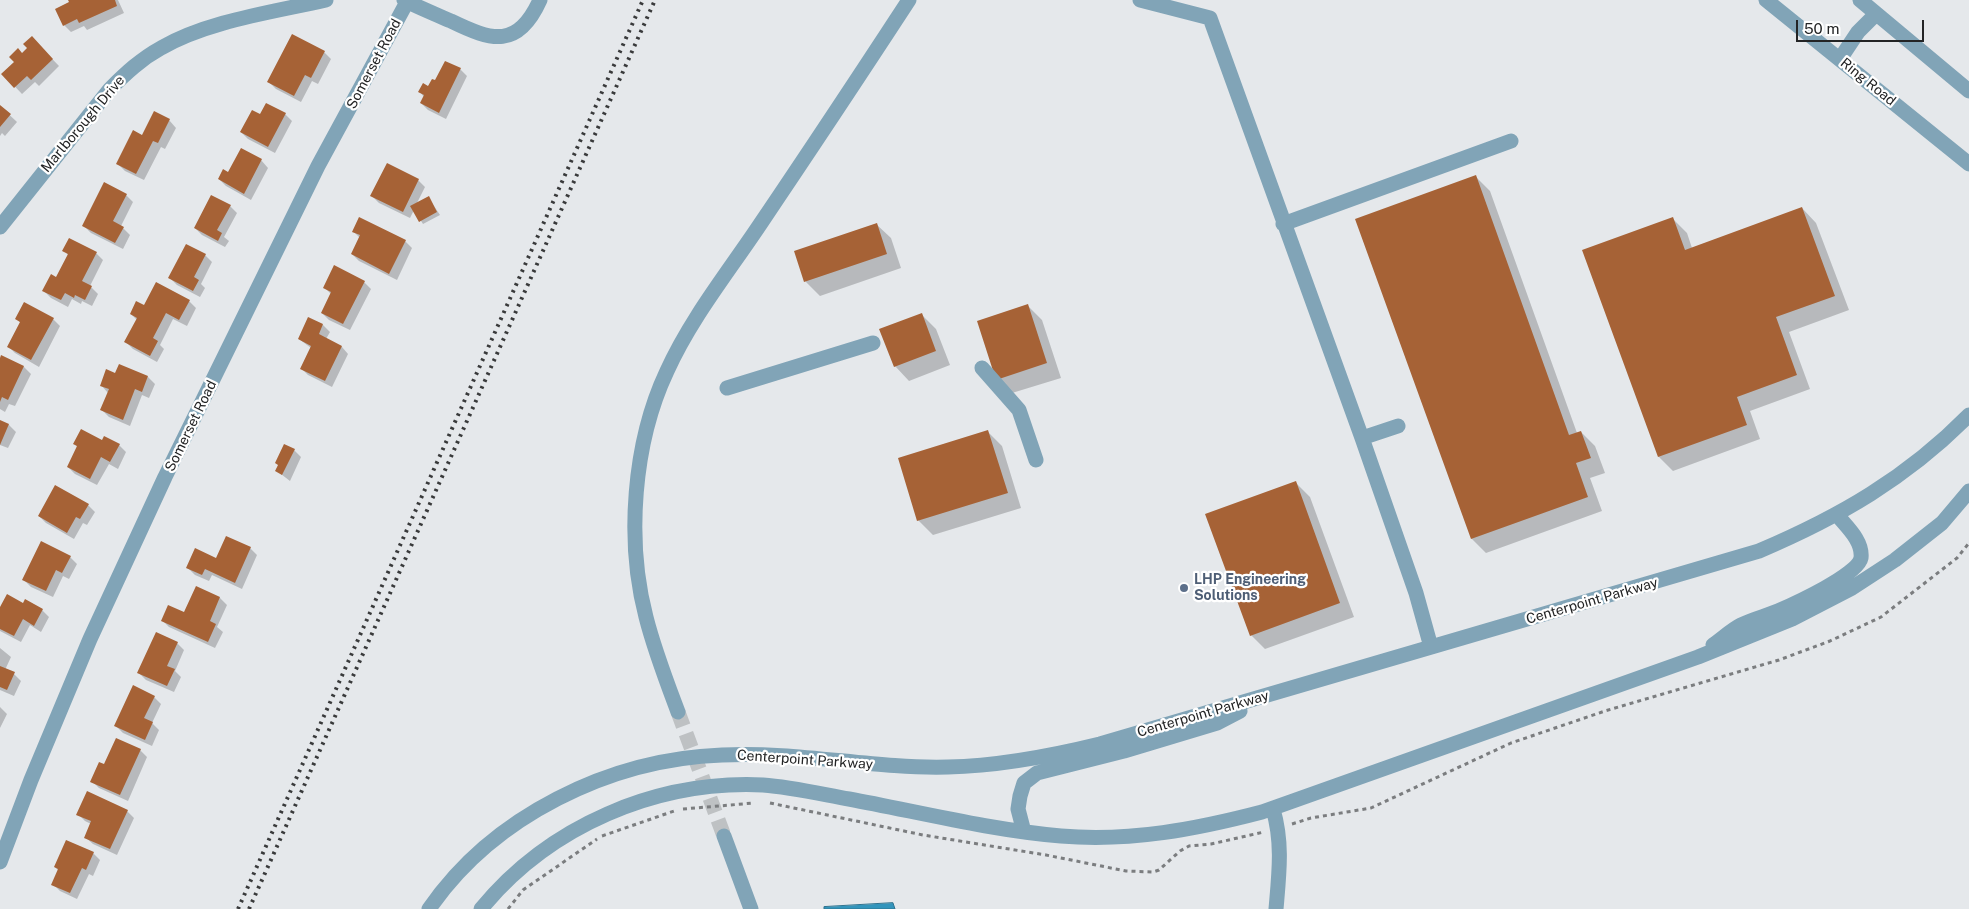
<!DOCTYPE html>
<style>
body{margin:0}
#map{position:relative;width:1969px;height:909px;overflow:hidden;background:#e5e8eb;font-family:"Public Sans",sans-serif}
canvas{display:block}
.scale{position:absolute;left:1796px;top:20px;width:128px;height:22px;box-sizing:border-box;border:2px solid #232425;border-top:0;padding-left:6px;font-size:15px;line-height:18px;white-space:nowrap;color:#232425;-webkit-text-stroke:4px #fff;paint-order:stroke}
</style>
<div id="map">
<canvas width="1969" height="909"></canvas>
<div class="scale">50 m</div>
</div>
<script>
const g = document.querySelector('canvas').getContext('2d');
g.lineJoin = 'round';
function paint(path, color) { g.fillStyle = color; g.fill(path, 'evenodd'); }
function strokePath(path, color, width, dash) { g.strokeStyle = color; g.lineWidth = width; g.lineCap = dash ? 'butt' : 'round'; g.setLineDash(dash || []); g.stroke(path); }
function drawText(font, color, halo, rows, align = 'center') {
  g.font = font + ' "Public Sans",sans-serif'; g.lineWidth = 4.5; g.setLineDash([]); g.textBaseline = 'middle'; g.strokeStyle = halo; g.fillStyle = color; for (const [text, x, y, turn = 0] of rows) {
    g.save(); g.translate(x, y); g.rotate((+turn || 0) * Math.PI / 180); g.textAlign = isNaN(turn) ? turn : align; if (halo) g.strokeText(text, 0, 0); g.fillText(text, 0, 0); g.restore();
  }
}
const water = new Path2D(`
 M893,903L895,909H824V907Z`);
paint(water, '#3395bc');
strokePath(water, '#2e738f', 1);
paint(new Path2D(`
 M70,0H118L124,13L87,30L84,26L71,32L64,25L71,3Z
 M32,38L59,66L39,86L35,82L22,94L3,74L29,48Z
 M324,52L331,59L318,84L312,81L301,102L276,89L269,82Z
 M460,69L467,76L446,119L428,110L421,103L424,97L420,92Z
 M0,106L17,122L5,136L2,133L0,136Z
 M155,113L169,120L176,128L165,149L161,147L144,180L125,171L118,164L143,137Z
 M285,114L292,121L275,153L248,139L241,132L261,116Z
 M241,150L261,160L268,168L251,200L226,186L219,179L229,174Z
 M1475,176L1490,191L1577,433L1581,432L1595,446L1605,473L1590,478L1602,511L1486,553L1472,539Z
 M418,180L425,187L417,203L428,197L440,215L423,224L414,210L410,218L379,203L372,196Z
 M126,195L133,202L121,226L130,235L123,249L91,233L84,226Z
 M230,206L237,213L224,237L229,241L225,247L202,235L195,228Z
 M1802,208L1816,223L1849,310L1789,332L1810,389L1750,411L1760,439L1673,471L1659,457L1584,251L1673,219L1687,233L1692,248Z
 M876,224L891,238L901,268L820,296L806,282L796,252Z
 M353,231L405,241L412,248L397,280L359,261L352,254L360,238Z
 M64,250L96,253L103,260L90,286L98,294L92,306L82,301L81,304L72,299L68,307L51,298L44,291L57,279L68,255Z
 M205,255L212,262L201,284L205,288L200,297L177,285L170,278Z
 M364,282L371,289L350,330L329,320L322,313L331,294L325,288Z
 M189,301L196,308L187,326L173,319L160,345L164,349L157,362L133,349L126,342L137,320L131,314L144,307Z
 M24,303L53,319L60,326L39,367L15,353L8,346L21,323L16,318Z
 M1028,306L1042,320L1061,378L1012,393L997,379Z
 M922,315L936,329L950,365L909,381L895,366Z
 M309,319L323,325L330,332L326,339L342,347L348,354L332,387L308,375L301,368L311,348L299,339Z
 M2,357L24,367L31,374L15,406L9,404L5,412L0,409V361Z
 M148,377L155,384L149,398L142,395L130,426L109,417L102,410L108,393L101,385Z
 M0,421L9,425L16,432L8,448L0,445Z
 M988,432L1002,446L1021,508L933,535L918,520Z
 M103,442L119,445L126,452L118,469L109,464L97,485L75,474L68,467L78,448L75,444Z
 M294,450L301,457L290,481L277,471Z
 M1295,482L1310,497L1354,617L1265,649L1251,635Z
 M88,505L95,512L87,525L83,523L74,539L46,523L39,516Z
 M250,548L257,555L242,589L212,575L209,581L195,575L188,568Z
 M70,557L77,564L69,579L63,576L53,597L31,587L24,580Z
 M197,588L220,598L227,605L217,627L223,632L215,648L169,627L162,620L185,614Z
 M23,604L42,610L49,617L41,632L30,625L21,642L0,631V609Z
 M177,643L184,650L175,671L181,677L174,692L146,680L139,673Z
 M0,648L11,657L5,670L14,674L21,681L14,696L0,690Z
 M154,697L161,704L152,723L159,730L152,746L123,733L116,726Z
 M0,707L7,714L0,728Z
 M140,750L147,757L128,801L99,788L92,781L105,766Z
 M127,811L134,818L117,855L93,844L85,837L91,824L85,821L78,814Z
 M93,853L100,860L93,876L89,874L77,899L60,891L53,884L59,871L55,867Z`), '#0003');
paint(new Path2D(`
 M68,0H115L117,6L79,23L77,19L63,26L55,9L69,2Z
 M292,34L325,51L311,78L305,75L294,96L267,82Z
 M32,36L53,59L31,80L27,76L14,88L1,74L14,62L9,57L18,48L22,53L27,48L23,44Z
 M445,61L461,68L439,113L420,103L424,95L418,92L423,83L428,86L432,79L435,80Z
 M266,103L286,113L268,147L240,132L252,110L260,114Z
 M0,105L11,114L0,127Z
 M154,111L170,119L158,143L153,141L136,174L116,164L133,130L142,135Z
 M241,148L262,159L244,194L218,179L223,169L228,172Z
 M387,163L419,179L403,212L370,196Z
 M1476,175L1569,435L1581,431L1591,458L1576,463L1588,497L1471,539L1355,219Z
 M104,182L127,194L113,221L124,227L115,243L82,226Z
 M211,195L231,205L217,230L222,233L218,241L194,228Z
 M429,196L437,212L419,222L410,206Z
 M1802,207L1835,296L1776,317L1797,375L1737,397L1747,425L1658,457L1582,250L1673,217L1685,250Z
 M359,217L406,240L389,274L351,254L360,235L352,232Z
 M877,223L887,254L804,282L794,251Z
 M69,238L97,252L82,281L92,286L85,300L75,295L74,298L65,293L61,300L42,291L51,274L56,277L68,254L62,251Z
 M186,244L206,254L194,277L199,280L193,291L168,278Z
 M334,265L365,281L343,324L321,313L331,292L323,288Z
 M156,282L190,300L179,320L166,313L153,338L158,341L150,356L124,342L137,318L130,314L136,301L144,305Z
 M24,302L54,318L31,360L7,347L20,322L15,319Z
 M1028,304L1047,363L996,380L977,321Z
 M922,313L936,351L894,367L879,329Z
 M308,317L323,324L319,334L342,346L325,381L300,369L311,346L298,339Z
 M1,355L24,366L8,400L2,397L0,402V358Z
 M119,364L148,376L142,392L135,389L123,420L100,410L109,389L100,386L106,369L115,373Z
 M0,420L9,424L0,445Z
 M81,429L102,440L104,436L120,444L110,462L101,457L90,479L67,467L77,446L73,444Z
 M988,430L1008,493L917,521L898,458Z
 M284,444L295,449L282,475L275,471L278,465L275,463Z
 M1296,481L1340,603L1250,636L1205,514Z
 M55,485L89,504L80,519L76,517L67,533L38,516Z
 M226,536L251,547L235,583L205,569L202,575L186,568L195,548L216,558Z
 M41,541L71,556L62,573L56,570L46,591L22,580Z
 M196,586L220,597L210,621L216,624L208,642L161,621L168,605L184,612Z
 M7,594L23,603L25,599L43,609L34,626L23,619L14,636L0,629V607Z
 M156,632L178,642L167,666L175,669L167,686L137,673Z
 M0,666L15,672L7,690L0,687Z
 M133,685L155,696L144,718L153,722L145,740L114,726Z
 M116,738L141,749L120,795L90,782L99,762L104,764Z
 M87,791L128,810L110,849L84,838L91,821L76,815Z
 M66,840L94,852L86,870L82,868L70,893L51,885L58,869L54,867Z`), '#a66236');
strokePath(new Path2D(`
 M678,712L724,836`), '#bec1c3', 15, [15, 8]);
strokePath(new Path2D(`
 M770,803L923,835L1046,855L1126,871L1153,872L1159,870L1180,851L1189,846L1211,844L1264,832
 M683,809L754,803
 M1292,824L1311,818L1371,808L1511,743L1605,711L1779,660L1830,641L1881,617L1957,558L1969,543
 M602,836L677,810
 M508,909L523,890L597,839`), '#7b7d7f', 3, [4, 4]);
strokePath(new Path2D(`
 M404,0C420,8 435,14 451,21C492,41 518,49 540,0
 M1140,0L1210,18L1362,438L1416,593L1431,647
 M1766,0L1969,164
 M1860,0L1969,91
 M1840,59L1858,32L1876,14
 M1283,224L1511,141
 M0,227L110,89C126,73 141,59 161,48C207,21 274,12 326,0
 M982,368L1019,410L1036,460
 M727,388L873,343
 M1362,438L1398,426
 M1713,645C1722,639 1731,630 1741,625C1753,619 1766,616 1778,611C1794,604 1858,575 1861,558C1863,541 1847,527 1837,515
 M678,712C666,680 654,649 646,617C626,541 633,443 667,371C691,318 729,271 761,223C811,149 860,75 909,0
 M1273,809C1283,843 1279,874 1276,909
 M1024,832L1018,809L1020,796L1024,783L1037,773L1124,751L1217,723L1240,711
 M724,836L751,909
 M0,862L31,780L90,639L165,477L318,166L407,2
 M429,909C493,816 610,759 722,755C798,751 873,769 948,767C1000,766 1051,756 1100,744L1759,551C1839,517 1907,478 1969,415
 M481,909C549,826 656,780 763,785C791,787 821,794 849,799C919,812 990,830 1061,836C1130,842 1197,829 1262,812L1698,657L1792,619L1852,588L1895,560L1942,523L1969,491`), '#81a4b7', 15);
strokePath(new Path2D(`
 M238,909L643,0
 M249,909L655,0`), '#393a3b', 4, [2.5, 5]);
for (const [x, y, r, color] of [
 [1184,588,5,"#5c6f8a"]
]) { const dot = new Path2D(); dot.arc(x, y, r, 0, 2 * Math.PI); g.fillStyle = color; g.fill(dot); strokePath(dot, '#fff', 2); }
drawText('14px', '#232425', '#fff', [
 ["Somerset Road",374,64,-62],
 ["Ring Road",1868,82,39],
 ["Marlborough Drive",83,124,-50],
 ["Somerset Road",191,426,-64],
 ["Centerpoint Parkway",1592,601,-16],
 ["Centerpoint Parkway",1203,714,-16],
 ["Centerpoint Parkway",805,760,4]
]);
drawText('bold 14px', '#4e5e75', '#fff', [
 ["LHP Engineering",1194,580],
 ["Solutions",1194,596]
], 'left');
</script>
